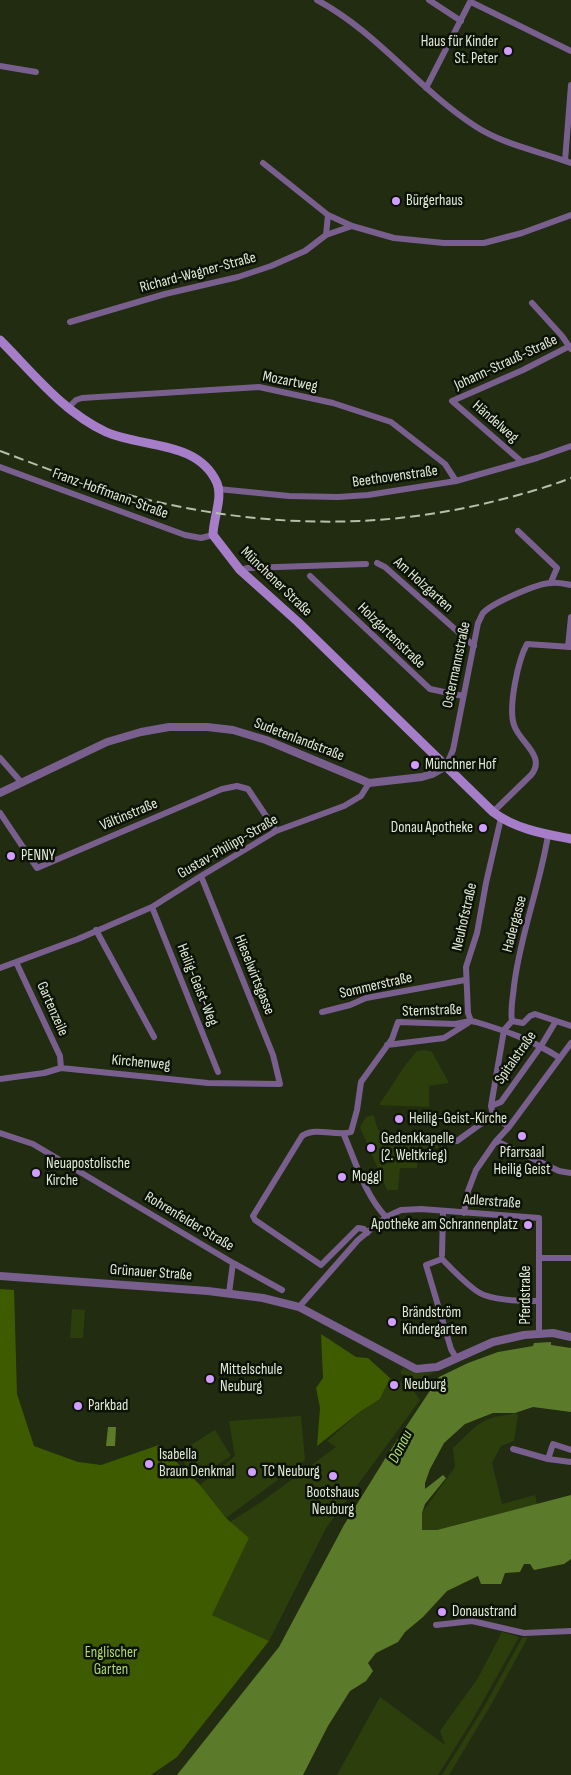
<!DOCTYPE html>
<meta charset="utf-8">
<style>
body{margin:0}
canvas{display:block;background:#212c10}
</style>
<canvas width="571" height="1775"></canvas>
<script>
const g = document.querySelector('canvas').getContext('2d');
g.lineJoin = 'round';
function paint(path, color) { g.fillStyle = color; g.fill(path, 'evenodd'); }
function strokePath(path, color, width, dash) { g.strokeStyle = color; g.lineWidth = width; g.lineCap = dash ? 'butt' : 'round'; g.setLineDash(dash || []); g.stroke(path); }
function drawText(font, color, halo, rows, align = 'center') {
  g.font = font + ' "Sofia Sans Condensed",sans-serif'; g.lineWidth = 5; g.setLineDash([]); g.textBaseline = 'middle'; g.strokeStyle = halo; g.fillStyle = color; for (const [text, x, y, turn = 0] of rows) {
    g.save(); g.translate(x, y); g.rotate((+turn || 0) * Math.PI / 180); g.textAlign = isNaN(turn) ? turn : align; if (halo) g.strokeText(text, 0, 0); g.fillText(text, 0, 0); g.restore();
  }
}
paint(new Path2D(`
 M425,1050L432,1052L449,1083L429,1086V1107L379,1105L406,1064L417,1051Z
 M374,1115C379,1148 397,1133 419,1134C425,1134 432,1138 438,1139V1148H417V1168H400L398,1190H387L360,1127L366,1117Z
 M72,1309L85,1310L83,1338H70Z
 M403,1368L415,1373L435,1372L416,1381L400,1373Z
 M390,1378L410,1386L420,1400L326,1528L269,1641L212,1615L249,1538L230,1522L264,1500L336,1447L327,1441L361,1411L380,1399Z
 M515,1413L518,1415L514,1441L501,1446L492,1463L502,1504L535,1495L537,1504L437,1530H422V1513L455,1467L453,1448C465,1437 476,1423 491,1418C499,1415 507,1416 515,1413Z
 M301,1416L305,1460L226,1518L200,1485L235,1456L229,1421Z
 M215,1430L231,1456L195,1479L178,1453Z
 M502,1632L519,1637L473,1719L438,1775H337L380,1697L445,1745L440,1731L478,1678Z
 M528,1637L492,1703L449,1775H442L484,1707L522,1638Z`), '#2c3e0c');
paint(new Path2D(`
 M0,1289L14,1290L17,1394L34,1446L78,1462L101,1465L159,1445L200,1485L226,1518L249,1538L212,1615L269,1641L177,1757L151,1775H0Z
 M321,1334L356,1357L368,1358L390,1378L380,1399L361,1411L317,1446L320,1408L316,1388L323,1378Z`), '#3e5b00');
paint(new Path2D(`
 M551,1342V1345L571,1348V1412L533,1407L515,1413H493L465,1424L444,1443L430,1469L425,1483V1489L443,1475L446,1478L425,1504L422,1513V1530H437L571,1495V1559L564,1564L534,1570L530,1564H524L520,1572L505,1573L501,1584H481L478,1576L447,1591L423,1617L405,1632L398,1642L376,1653L368,1663L373,1671L366,1681L350,1691L328,1726L303,1775H177L279,1647L344,1525L388,1454L439,1377L468,1363L498,1352L533,1346L534,1343Z
 M108,1427H116L115,1446H106Z`), '#5c7b2a');
strokePath(new Path2D(`
 M317,0C377,32 418,89 475,126C504,145 539,151 571,163
 M429,0L461,21
 M471,2L571,51
 M0,66L36,72
 M426,88L471,0
 M565,161L571,85
 M263,163L328,215L352,226L394,238L444,243H484L522,233L571,215
 M326,235L328,215
 M532,303L562,336L571,349
 M70,322L165,294L238,277L271,266L305,251L326,235L352,226
 M67,409L76,400L82,398L259,387L333,403L391,422L445,464L456,481
 M522,462L452,401L523,370L570,346
 M0,467L185,535L201,538L213,535
 M218,489L289,496L338,497L368,495L456,481L537,458L571,446
 M518,531L557,568L551,582
 M377,563L385,567L474,646
 M240,570L248,568L366,564
 M310,576L430,689L463,696
 M568,647L571,617
 M0,758L21,782
 M446,766L453,750L478,623C480,620 481,616 483,613C492,603 538,583 551,583C558,582 565,584 571,585
 M493,812L531,775C547,756 519,742 514,725C508,707 518,660 527,644L571,647
 M0,813L37,868L222,789L237,786L248,789L276,831
 M152,907L218,1072
 M96,930L154,1037
 M16,962L60,1056L61,1068
 M0,968L78,939L152,907L201,876L276,831L344,806L361,796L369,783
 M322,1012L350,1005L366,998L465,980
 M471,1021L468,1013L466,967L477,933L486,883L501,818
 M512,1021C510,1009 513,998 514,986C520,935 540,886 548,835
 M387,1045L444,1038L468,1023
 M0,1079L44,1073L61,1068L208,1083L280,1084L273,1055L201,876
 M491,1106L501,1102L541,1046L556,1021
 M509,1127L493,1115L491,1106L504,1030L512,1021L523,1023L530,1016L535,1014L571,1026
 M0,1133L33,1144L233,1263L229,1293
 M344,1135C356,1163 365,1195 386,1217
 M496,1141L559,1171L571,1173
 M441,1142L457,1141L493,1115
 M464,1213L468,1191L476,1170L496,1141L509,1127L571,1043
 M367,1233L364,1229L358,1228L321,1265L255,1220L253,1216L302,1136C315,1126 337,1137 351,1132L357,1110L361,1082L392,1039L398,1022L455,1024L471,1021L476,1022C509,1032 530,1039 560,1058
 M442,1255L443,1212
 M539,1258H571
 M233,1263L282,1290
 M299,1307L358,1240L386,1217L401,1210L421,1209L539,1218V1333
 M456,1358L451,1349L426,1265L442,1259C452,1269 472,1291 484,1295C502,1301 521,1301 539,1301
 M513,1449L548,1459
 M571,1450L553,1444L548,1459L571,1462
 M436,1625L472,1621L524,1633L571,1631`), '#785f8e', 6);
strokePath(new Path2D(`
 M0,793L107,742L141,732L169,727H207L233,730L266,740L369,783L422,777L432,774L446,766
 M0,1276L208,1291L263,1298L299,1307L416,1369L437,1367L493,1342L524,1335L553,1333L571,1337`), '#785f8e', 8);
strokePath(new Path2D(`
 M0,340C33,373 63,412 106,432C142,448 198,440 217,483C223,498 213,519 213,535L240,570L298,622L493,812C515,829 545,834 571,839`), '#a57dc9', 9);
strokePath(new Path2D(`
 M0,451C43,467 85,484 129,495C251,527 376,532 499,500C523,494 548,487 571,478`), '#b5bfaa', 2, [10, 5]);
for (const [x, y, r, color] of [
 [508,51,5,"#d19dfe"],
 [396,201,5,"#d19dfe"],
 [415,765,5,"#d19dfe"],
 [483,828,5,"#d19dfe"],
 [11,856,5,"#d19dfe"],
 [399,1119,5,"#d19dfe"],
 [522,1136,5,"#d19dfe"],
 [371,1148,5,"#d19dfe"],
 [36,1173,5,"#d19dfe"],
 [342,1177,5,"#d19dfe"],
 [528,1225,5,"#d19dfe"],
 [392,1322,5,"#d19dfe"],
 [210,1379,5,"#d19dfe"],
 [394,1385,5,"#d19dfe"],
 [78,1406,5,"#d19dfe"],
 [149,1464,5,"#d19dfe"],
 [252,1472,5,"#d19dfe"],
 [333,1476,5,"#d19dfe"],
 [442,1612,5,"#d19dfe"]
]) { const dot = new Path2D(); dot.arc(x, y, r, 0, 2 * Math.PI); g.fillStyle = color; g.fill(dot); strokePath(dot, '#0d1207', 2); }
drawText('15px', '#e1ead8', '#0d1207', [
 ["Haus für Kinder",498,42,"right"],
 ["St. Peter",498,59,"right"],
 ["Bürgerhaus",406,201],
 ["Münchner Hof",425,765],
 ["Donau Apotheke",473,828,"right"],
 ["PENNY",21,856],
 ["Heilig-Geist-Kirche",409,1119],
 ["Gedenkkapelle",381,1139],
 ["(2. Weltkrieg)",381,1156],
 ["Pfarrsaal",522,1153,"center"],
 ["Heilig Geist",522,1170,"center"],
 ["Neuapostolische",46,1164],
 ["Kirche",46,1181],
 ["Moggl",352,1177],
 ["Apotheke am Schrannenplatz",518,1225,"right"],
 ["Brändström",402,1313],
 ["Kindergarten",402,1330],
 ["Mittelschule",220,1370],
 ["Neuburg",220,1387],
 ["Neuburg",404,1385],
 ["Parkbad",88,1406],
 ["Isabella",159,1455],
 ["Braun Denkmal",159,1472],
 ["TC Neuburg",262,1472],
 ["Bootshaus",333,1493,"center"],
 ["Neuburg",333,1510,"center"],
 ["Donaustrand",452,1612]
], 'left');
drawText('15px', '#e1ead8', '#0d1207', [
 ["Richard-Wagner-Straße",198,273,-15],
 ["Johann-Strauß-Straße",506,363,-25],
 ["Mozartweg",290,382,11],
 ["Händelweg",495,422,41],
 ["Beethovenstraße",395,477,-8],
 ["Franz-Hoffmann-Straße",110,494,20],
 ["Münchener Straße",276,582,44],
 ["Am Holzgarten",423,585,42],
 ["Holzgartenstraße",391,636,44],
 ["Ostermannstraße",457,665,-78],
 ["Sudetenlandstraße",299,740,21],
 ["Vältinstraße",129,815,-23],
 ["Gustav-Philipp-Straße",228,847,-30],
 ["Neuhofstraße",465,917,-77],
 ["Hadergasse",515,924,-75],
 ["Hieselwirtsgasse",254,975,68],
 ["Heilig-Geist-Weg",197,985,68],
 ["Sommerstraße",376,986,-13],
 ["Gartenzeile",52,1009,66],
 ["Sternstraße",432,1011,-2],
 ["Spitalstraße",516,1058,-55],
 ["Kirchenweg",141,1063,5],
 ["Adlerstraße",492,1202,4],
 ["Rohrenfelder Straße",189,1222,31],
 ["Grünauer Straße",151,1273,4],
 ["Pferdstraße",526,1295,-90]
]);
drawText('15px', '#aed96e', '#0d1207', [
 ["Englischer",111,1653],
 ["Garten",111,1670]
]);
drawText('italic 16px', '#b2de73', '#0d1207', [
 ["Donau",401,1447,-63]
]);
</script>
